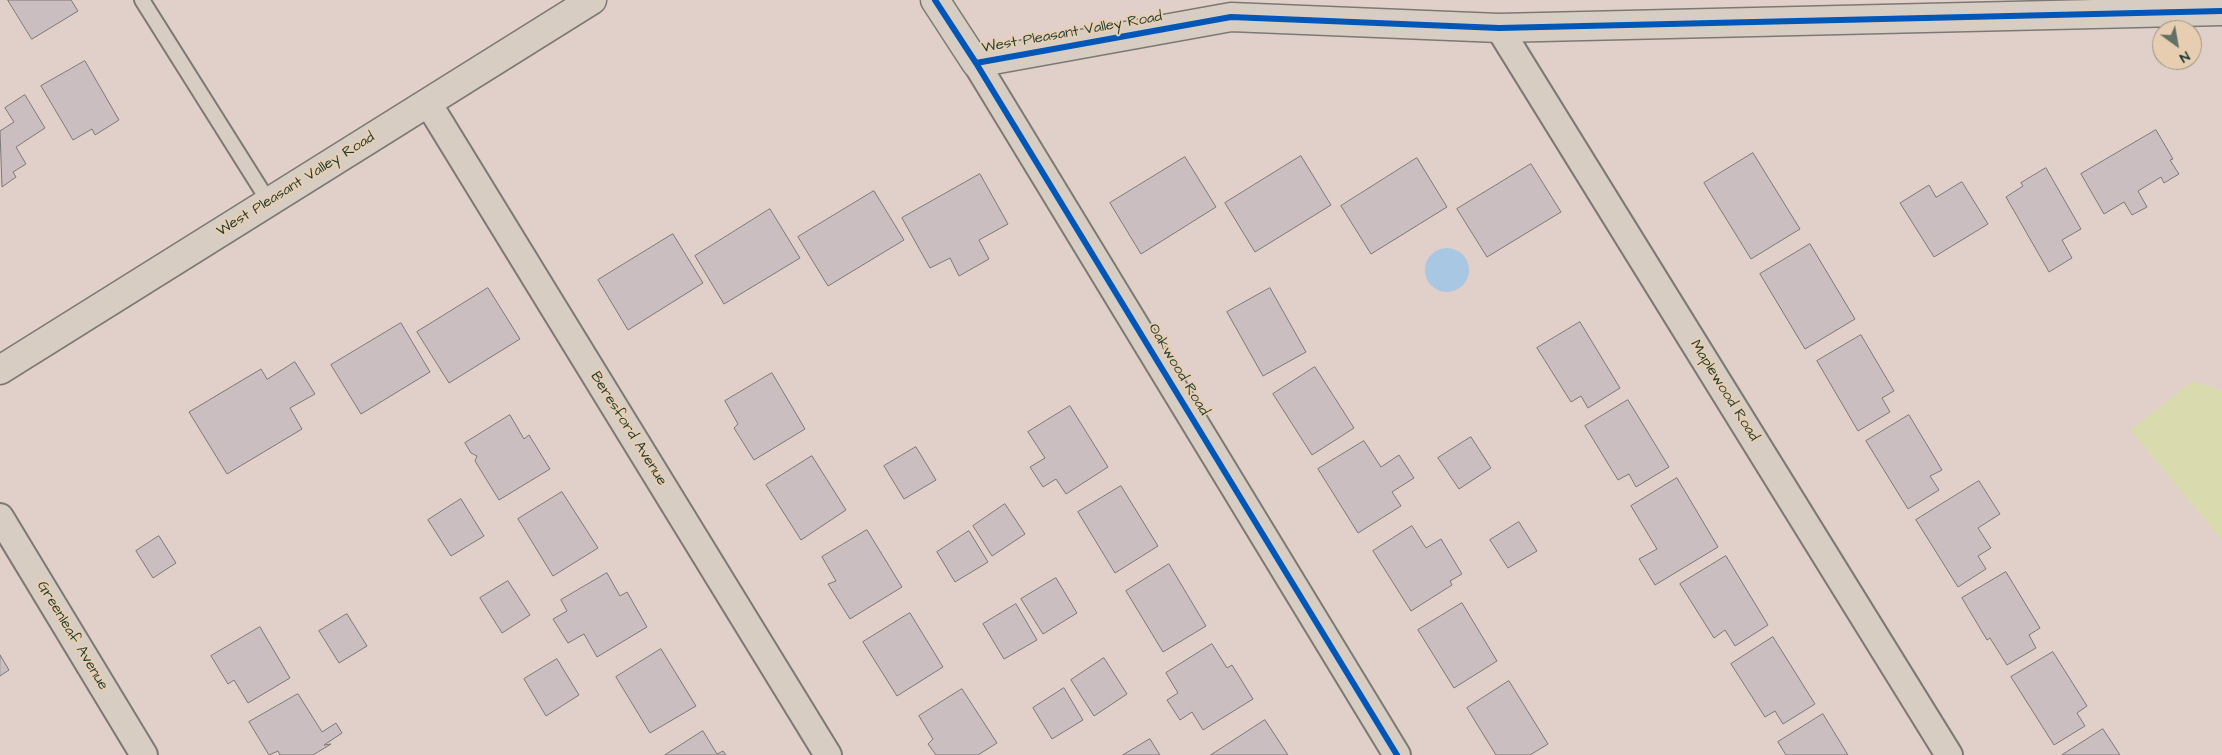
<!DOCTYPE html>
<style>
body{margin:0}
#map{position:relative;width:2222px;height:755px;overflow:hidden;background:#e1cfca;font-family:"Architects Daughter",sans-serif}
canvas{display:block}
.north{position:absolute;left:2152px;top:20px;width:50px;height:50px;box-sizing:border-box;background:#e8ceb0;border:1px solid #98947e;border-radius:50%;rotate:148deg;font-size:14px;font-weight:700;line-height:20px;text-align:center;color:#1f3d34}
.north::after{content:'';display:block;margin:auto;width:18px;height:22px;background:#637068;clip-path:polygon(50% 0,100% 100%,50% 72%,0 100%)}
</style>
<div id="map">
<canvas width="2222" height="755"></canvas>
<div class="north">N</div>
</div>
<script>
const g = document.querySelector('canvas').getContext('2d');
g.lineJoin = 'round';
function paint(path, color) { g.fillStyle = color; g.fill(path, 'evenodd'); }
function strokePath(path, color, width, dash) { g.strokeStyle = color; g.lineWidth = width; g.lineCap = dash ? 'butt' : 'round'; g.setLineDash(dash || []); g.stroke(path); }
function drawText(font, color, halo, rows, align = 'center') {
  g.font = font + ' "Architects Daughter",sans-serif'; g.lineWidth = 4; g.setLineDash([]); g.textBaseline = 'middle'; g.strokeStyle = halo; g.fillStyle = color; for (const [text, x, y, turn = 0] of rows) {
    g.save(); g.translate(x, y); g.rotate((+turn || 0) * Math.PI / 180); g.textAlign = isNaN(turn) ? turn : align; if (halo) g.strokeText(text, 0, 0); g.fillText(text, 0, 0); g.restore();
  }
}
paint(new Path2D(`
 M2193,381L2222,390V540L2130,430Z`), '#d9dbaf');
paint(new Path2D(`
 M1425 270a22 22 0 1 1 44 0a22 22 0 1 1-44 0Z`), '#a8c7e2');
const building = new Path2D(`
 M8,0H71L78,11L32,39Z
 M85,61L119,120L95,135L92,129L73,140L41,86Z
 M25,95L45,128L16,147L26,164L13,172L16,177L2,187L0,131L14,122L5,108Z
 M2156,130L2173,159L2170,160L2179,174L2164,183L2161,177L2138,191L2147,207L2132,215L2124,202L2104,214L2081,174Z
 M1753,153L1800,229L1751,259L1704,183Z
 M1301,156L1331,205L1255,252L1225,203Z
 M1185,157L1216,207L1141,254L1110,203Z
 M1417,158L1447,207L1371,254L1341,206Z
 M1531,164L1561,212L1487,257L1457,209Z
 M2046,168L2081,229L2062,240L2072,258L2049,272L2006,197L2023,186L2021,183Z
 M980,174L1008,224L979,240L989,259L959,276L950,258L930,268L902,218Z
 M1962,182L1988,224L1934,257L1900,203L1929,185L1936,197Z
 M874,191L904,240L828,286L798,237Z
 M770,209L800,258L724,304L695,256Z
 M673,234L703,283L628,330L598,280Z
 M1810,244L1855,319L1805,349L1760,274Z
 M488,288L520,339L449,383L417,332Z
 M1270,288L1306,352L1263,376L1227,312Z
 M1580,322L1620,388L1588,408L1581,396L1571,402L1537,348Z
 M401,323L430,372L361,414L331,365Z
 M1861,335L1894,391L1882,398L1890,412L1858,431L1817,361Z
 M295,362L315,394L290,408L302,429L227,474L189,412L261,369L267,379Z
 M1315,367L1354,428L1312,455L1273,394Z
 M772,373L805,429L754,460L734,428L738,424L725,401Z
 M1628,400L1669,467L1636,487L1629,474L1618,480L1585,426Z
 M1070,406L1108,467L1066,494L1056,479L1043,487L1030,467L1045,458L1028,432Z
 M510,415L524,439L529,435L550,469L499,500L475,461L477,456L471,453L465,443Z
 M1909,415L1942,470L1930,476L1939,490L1908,509L1866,441Z
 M1471,437L1491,468L1459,489L1438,458Z
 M1364,441L1381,467L1399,455L1414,478L1392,492L1401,506L1358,533L1318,469Z
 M916,447L936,480L904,499L884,466Z
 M812,456L846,510L801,540L766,485Z
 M1677,478L1718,547L1655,585L1639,559L1657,549L1631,506Z
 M1979,481L2000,514L1978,528L1991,548L1978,556L1986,569L1958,587L1916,520Z
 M1121,486L1158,546L1115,573L1078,512Z
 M562,492L598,548L553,576L518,519Z
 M461,499L484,536L451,556L428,520Z
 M1005,504L1025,534L992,556L973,526Z
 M1519,522L1537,551L1508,568L1490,540Z
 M1412,526L1426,548L1441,539L1462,574L1450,581L1452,585L1411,611L1373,551Z
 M867,530L902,587L850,619L828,584L836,581L822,557Z
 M969,531L988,562L955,582L937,552Z
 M159,536L176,563L153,578L136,551Z
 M1726,556L1768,625L1735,646L1725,630L1714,638L1680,584Z
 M1169,564L1206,626L1163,652L1126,591Z
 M2006,572L2040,628L2029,635L2036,648L2007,665L1990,638L1987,640L1962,598Z
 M607,573L620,596L627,592L647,627L597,657L584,634L568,643L553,619L567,611L561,600Z
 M1056,578L1077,613L1043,634L1021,599Z
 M508,581L530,615L502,633L480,598Z
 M1462,603L1497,661L1454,688L1418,630Z
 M1016,604L1037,640L1004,659L983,624Z
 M910,613L943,667L897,696L863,642Z
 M347,614L367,646L339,663L319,631Z
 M260,627L290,678L248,703L234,680L228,684L211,656Z
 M1773,637L1815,704L1783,724L1775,711L1765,717L1731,664Z
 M1212,644L1227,668L1232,665L1253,699L1203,730L1192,712L1180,720L1167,700L1178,693L1166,673Z
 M661,649L696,706L650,733L616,677Z
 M2053,652L2087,706L2077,713L2085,726L2054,745L2011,677Z
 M0,655L9,670L0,676Z
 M1104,658L1127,694L1094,716L1071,680Z
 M557,659L579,695L546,716L524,679Z
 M1509,681L1548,744L1530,755H1496L1467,708Z
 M1064,688L1083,720L1052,739L1033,708Z
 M962,689L997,743L978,755H936L928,744L933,739L919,716Z
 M298,694L322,732L336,723L342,733L324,745L331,744L313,755H280L278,751L269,755L249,722Z
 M1823,714L1848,755H1786L1778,742Z
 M1265,720L1288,755H1211Z
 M2103,729L2120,755H2062Z
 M703,731L717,754L723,751L726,755H665Z
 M1150,739L1160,755H1123Z`);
paint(building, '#cabec1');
strokePath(building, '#7c7975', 1);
const service = new Path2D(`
 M142,0L269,202`);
const minor = new Path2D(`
 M1499,28L1949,755
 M976,63L1397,755
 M428,103L828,755
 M0,517L144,755`);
const tertiary = new Path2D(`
 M935,0L976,63L1231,17L1499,28L2222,11`);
const secondary = new Path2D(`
 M0,370L592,0`);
strokePath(service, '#7c7975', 18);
strokePath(minor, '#7c7975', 30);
strokePath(tertiary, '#7c7975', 31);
strokePath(secondary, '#7c7975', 31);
strokePath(service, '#d8cdc3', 14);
strokePath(minor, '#d8cdc3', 26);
strokePath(tertiary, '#d8cdc3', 28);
strokePath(secondary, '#d8cdc3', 28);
strokePath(new Path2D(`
 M935,0L976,63L1397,755
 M976,63L1231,17L1499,28L2222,11`), '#0057b8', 6);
drawText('15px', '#1f3d34', '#e8ceb0', [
 ["West Pleasant Valley Road",1072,33,-10],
 ["West Pleasant Valley Road",296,185,-32],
 ["Oakwood Road",1178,370,59],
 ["Maplewood Road",1724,391,58],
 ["Beresford Avenue",628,429,58],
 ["Greenleaf Avenue",72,636,59]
]);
</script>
